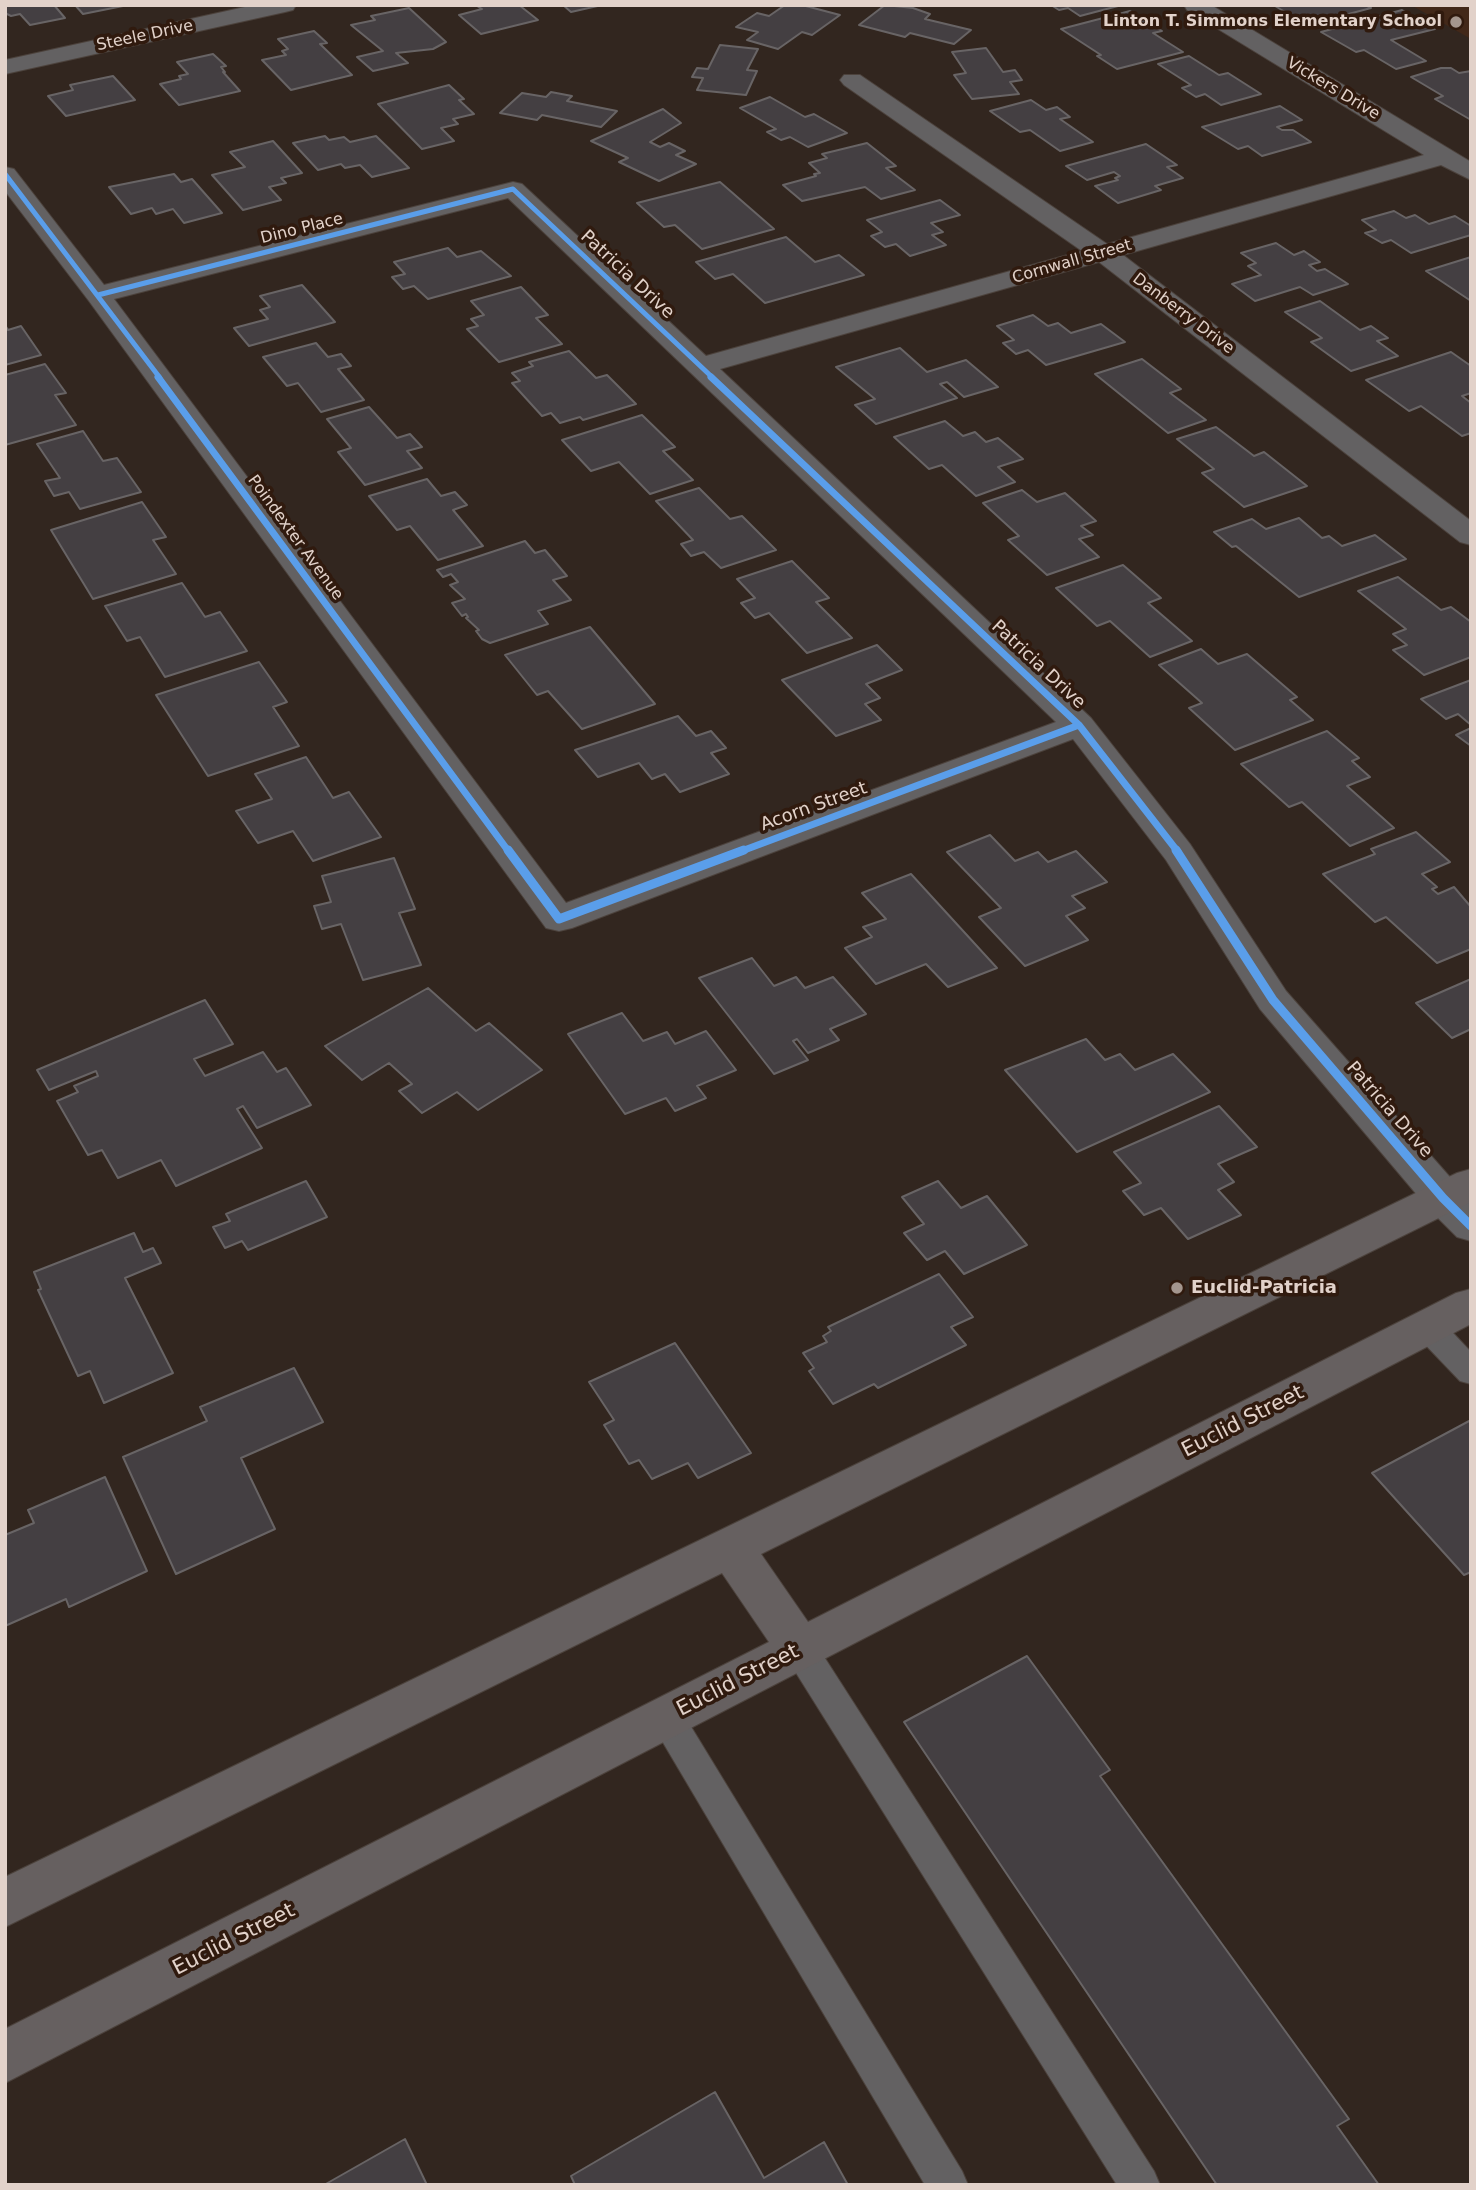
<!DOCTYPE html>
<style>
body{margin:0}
#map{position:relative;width:1476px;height:2190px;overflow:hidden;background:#32261f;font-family:"DejaVu Sans",sans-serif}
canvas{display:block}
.frame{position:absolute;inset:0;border:7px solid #e2d2ca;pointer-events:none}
</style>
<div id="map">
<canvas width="1476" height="2190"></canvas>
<div class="frame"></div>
</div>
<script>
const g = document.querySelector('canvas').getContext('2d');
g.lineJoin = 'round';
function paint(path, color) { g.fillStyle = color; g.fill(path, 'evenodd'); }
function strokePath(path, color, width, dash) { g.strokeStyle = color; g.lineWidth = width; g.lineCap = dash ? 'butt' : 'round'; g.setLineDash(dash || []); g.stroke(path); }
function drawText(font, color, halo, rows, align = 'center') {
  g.font = font + ' "DejaVu Sans",sans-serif'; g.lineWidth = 7; g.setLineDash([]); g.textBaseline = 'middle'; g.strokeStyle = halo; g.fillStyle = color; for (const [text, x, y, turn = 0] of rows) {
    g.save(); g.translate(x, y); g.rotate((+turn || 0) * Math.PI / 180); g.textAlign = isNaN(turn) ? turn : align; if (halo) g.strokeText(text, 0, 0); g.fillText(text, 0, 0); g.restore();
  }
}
paint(new Path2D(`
 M1411,5H1471V39Z`), '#422819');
const building = new Path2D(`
 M5,5H54L65,18L30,25L20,14L11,16L5,13Z
 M75,5H123V6L83,14Z
 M519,5L538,20L481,34L459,15L482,9L477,6L480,5Z
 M563,5H602L571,12Z
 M785,5H802L840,15L812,35L802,32L778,49L747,40L758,32L736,27L757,13L769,16Z
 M885,5L913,8L930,14L925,19L971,30L954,44L910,33L905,37L859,25Z
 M1051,5H1118V6L1080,16L1068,8L1059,10Z
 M1365,5L1371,8L1307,25L1275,6Z
 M409,8L446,42L433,49L396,53L408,63L373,71L357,57L383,51L351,25L375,20L371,16Z
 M1402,10L1435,29L1391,40L1426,61L1396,69L1364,50L1356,52L1321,32Z
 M1130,11L1162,31L1153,33L1183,52L1117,69L1097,56L1101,55L1061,29Z
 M314,31L327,43L320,44L352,75L291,90L262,60L286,55L282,51L288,49L278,39Z
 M720,45L758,49L747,70L757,71L746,95L697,90L703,78L692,77L697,68L708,69Z
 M986,48L1003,72L1015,70L1022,80L1010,82L1019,94L972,99L954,75L966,73L952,52Z
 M213,54L226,66L221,67L225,72H223L240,91L179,105L160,84L181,79L179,76L188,74L177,62Z
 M1189,56L1219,75L1228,73L1261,94L1221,105L1205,94L1196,97L1182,88L1191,85L1158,64Z
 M1441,68H1451L1459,73L1471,71V120L1435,99L1443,96L1411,77Z
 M113,76L135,100L66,116L48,96L73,90L70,85Z
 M449,85L464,99L459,100L474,114L453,119L458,124L441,128L454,141L422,149L378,104Z
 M551,92L572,96L567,101L617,111L601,127L542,115L537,120L500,113L522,93L546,97Z
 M770,97L805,117L814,114L847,133L808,147L790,137L781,140L767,132L776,129L740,108Z
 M1031,100L1046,110L1057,107L1070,117L1060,119L1093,142L1060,151L1030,130L1020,132L990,111Z
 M1280,106L1302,120L1277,127L1282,130H1293L1311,142L1262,156L1248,146L1238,149L1202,127Z
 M663,109L681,123L650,142L660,147L669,143L685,151L676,155L696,164L659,181L619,162L628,158L591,141Z
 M325,136L329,140L344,137L350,142L376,136L409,168L372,177L360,165L345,168L341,164L318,170L293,143Z
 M273,141L302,173L281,178L286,183L269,187L281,200L243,210L212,175L245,167L230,152Z
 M867,143L896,166L886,168L915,190L881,199L865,187L802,201L783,185L816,176L814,174L820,173L809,163L827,158L822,154Z
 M1146,144L1177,165L1167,167L1183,178L1155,186L1161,190L1118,203L1095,186L1118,180L1115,178L1120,176L1114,172L1087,180L1066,166Z
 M174,174L181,182L192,179L222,213L184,223L173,209L156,214L152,208L131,214L109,187Z
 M720,182L774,229L702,249L675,225L664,227L637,203Z
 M940,200L960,215L931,223L943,232L932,235L946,245L910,256L896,244L885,247L871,236L882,232L867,220Z
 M1394,211L1406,218L1415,215L1429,224L1455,216L1471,226V235L1411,253L1391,240L1382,243L1365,233L1376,230L1362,220Z
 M786,237L815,262L839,255L864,275L765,303L733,274L715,279L696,262Z
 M1276,243L1294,255L1304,251L1320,262L1309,265L1317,271L1325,269L1348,284L1313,295L1300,287L1255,301L1232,284L1261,275L1248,266L1256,263L1241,253Z
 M448,248L457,257L481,251L511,276L428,299L414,286L403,289L392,277L405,274L394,262Z
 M1471,257V301L1426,271Z
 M302,285L335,322L249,346L234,328L268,319L260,310L270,307L260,296Z
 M521,287L548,315L536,318L562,344L499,362L467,329L478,326L471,319L484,315L471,301Z
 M1320,301L1360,330L1371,326L1388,338L1377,341L1398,356L1351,371L1311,342L1322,338L1285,312Z
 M1033,315L1048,326L1058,323L1071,333L1101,324L1125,342L1046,365L1028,350L1016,354L1003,343L1014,340L997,326Z
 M5,325L8,330L21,326L41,355L5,365Z
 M316,343L328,357L341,354L351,366L338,369L364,400L321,412L298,383L287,386L263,357Z
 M900,348L927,372L966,360L998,387L964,397L947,382L940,384L957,398L876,424L855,405L875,399L836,367Z
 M569,351L596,378L607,375L636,404L583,420L580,417L560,423L551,413L542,416L512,383L520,381L512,373L533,366L529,362Z
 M1451,352L1471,366V393L1462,396L1471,403V433L1462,436L1421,406L1409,411L1366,380Z
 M1142,359L1181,389L1170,393L1206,420L1168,433L1095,374Z
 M45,364L66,393L55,395L76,425L5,445V375Z
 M369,407L397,438L410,434L422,447L407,451L422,468L365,485L338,452L351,448L327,419Z
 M642,415L675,447L663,451L693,480L650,494L619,462L591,471L562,440Z
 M945,421L963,436L975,432L986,442L998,438L1023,459L998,467L1015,482L976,496L942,465L929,469L894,437Z
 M1216,427L1254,456L1264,452L1307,486L1244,507L1202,473L1214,469L1177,439Z
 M83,431L103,461L117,458L141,492L80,509L69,492L54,496L45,481L60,478L37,444Z
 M427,479L441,496L455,492L467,505L453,510L483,546L438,560L410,526L397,530L369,496Z
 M699,488L730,519L742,516L776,550L721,568L704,552L691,556L681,544L693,540L656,501Z
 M1022,490L1037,502L1065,493L1096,521L1081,526L1093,535L1079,539L1099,557L1047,575L1008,540L1019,536L983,503Z
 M142,502L166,537L153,540L176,574L93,599L51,530Z
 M1299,518L1322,538L1329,536L1342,546L1375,535L1406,559L1299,597L1236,546L1232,547L1214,532L1252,519L1266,529Z
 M525,541L535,553L545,550L567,576L553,580L571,600L538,611L548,624L490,643L482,639L476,631L479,630L466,618L468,617L466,614L462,616L452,603L465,599L450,585L458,582L451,574L443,577L437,570Z
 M792,561L829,598L816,602L852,638L807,653L769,613L755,618L741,603L755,598L737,579Z
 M1123,565L1161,598L1148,603L1192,641L1150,657L1110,621L1097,626L1056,588Z
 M1398,577L1441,610L1451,607L1471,622V657L1424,675L1393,650L1407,645L1393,634L1406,629L1358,591Z
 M182,583L205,617L220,612L247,651L165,677L140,637L127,641L105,606Z
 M590,627L655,704L582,729L548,691L537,695L505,655Z
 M877,645L902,670L866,684L880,698L865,704L881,720L836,736L782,680Z
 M1201,649L1218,664L1247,654L1297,697L1290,700L1313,720L1235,750L1189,708L1202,703L1159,665Z
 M259,662L287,702L273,707L299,746L208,776L156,695Z
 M1471,680V725L1458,714L1446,719L1421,699Z
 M678,716L696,736L711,731L726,748L711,753L729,774L680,792L665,774L652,779L639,763L598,777L575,750Z
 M1471,728V746L1456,735Z
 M1327,731L1359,758L1352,761L1370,777L1347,786L1394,828L1350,846L1302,802L1289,807L1241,764Z
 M306,757L333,798L349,792L381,837L313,861L293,831L258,843L236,811L272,799L255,774Z
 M1416,832L1450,862L1422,874L1437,887L1432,889L1438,894L1454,887L1471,907V949L1437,963L1386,917L1375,922L1323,874L1375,854L1371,849Z
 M990,835L1015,861L1038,852L1048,862L1076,851L1107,882L1072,896L1085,908L1066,916L1088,940L1025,966L979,917L1001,908L947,852Z
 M394,858L415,909L399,913L421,965L363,980L341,924L322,929L314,906L331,902L322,876Z
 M911,874L997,968L948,987L926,964L876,984L845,948L872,937L863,927L886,919L862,893Z
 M752,958L774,986L796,977L805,988L833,977L866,1014L830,1029L839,1040L808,1053L797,1039L793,1041L808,1060L774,1074L699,978Z
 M1471,979V1029L1452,1038L1416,1003Z
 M428,988L476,1031L489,1023L542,1070L478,1110L457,1092L422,1113L399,1091L412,1084L389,1063L362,1080L325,1046Z
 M205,1000L233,1044L194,1059L205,1076L263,1052L277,1072L286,1068L311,1105L257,1128L243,1106L237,1109L262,1148L176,1186L161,1160L118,1178L102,1150L88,1155L57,1101L78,1092L74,1086L98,1076L96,1071L49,1090L37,1070Z
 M622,1013L643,1041L667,1032L675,1044L706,1031L736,1070L697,1086L706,1098L675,1111L666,1098L625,1114L568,1034Z
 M1086,1039L1105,1060L1120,1054L1135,1070L1173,1054L1210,1092L1077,1152L1005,1070Z
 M1219,1106L1257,1147L1218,1164L1234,1182L1218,1190L1241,1215L1188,1239L1161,1208L1144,1215L1123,1191L1141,1183L1114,1152Z
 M306,1181L327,1217L248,1250L242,1241L225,1248L213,1227L230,1221L226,1214Z
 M938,1181L961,1208L987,1196L1027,1245L964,1274L945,1251L927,1260L904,1233L924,1224L902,1197Z
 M134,1233L143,1252L153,1248L161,1263L125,1278L173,1373L104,1403L90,1371L78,1376L38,1290L41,1289L34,1272Z
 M939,1274L973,1317L951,1327L966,1345L878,1388L874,1384L833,1404L809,1371L814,1368L803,1353L827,1342L823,1336L831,1331L828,1327Z
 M675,1343L751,1453L698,1478L688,1463L652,1479L639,1460L629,1464L604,1425L614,1420L589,1382Z
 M294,1368L323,1422L241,1458L275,1529L176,1574L123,1457L207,1421L200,1407Z
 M1471,1420V1572L1464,1575L1372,1473Z
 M105,1477L147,1571L69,1607L66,1599L5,1626V1535L34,1523L28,1510Z
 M1027,1656L1110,1770L1100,1776L1349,2119L1337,2126L1379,2185H1217L904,1722Z
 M715,2092L764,2178L824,2142L848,2185H575L571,2176Z
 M405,2139L427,2185H324Z`);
paint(building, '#443f42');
strokePath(building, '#686465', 2);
const lane = new Path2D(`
 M1428,1315L1439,1318L1471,1352V1384L1460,1381L1417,1336L1413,1327L1417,1318Z
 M800,1634L812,1638L1154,2171L1160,2185H1117L788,1660L783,1649L788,1638Z
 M667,1702L679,1707L962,2171L968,2185H925L655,1729L650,1718L655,1707Z`);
const street = new Path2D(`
 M254,5H296L293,10L285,12L5,74V60Z
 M1184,5H1211L1471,162V180L1441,165L1123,255L1471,521V545L1460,542L1099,262L720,369L1091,718L1190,844L1286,991L1471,1201V1241L1457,1237L1429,1209L1260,1009L1166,860L1073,739L572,928L559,931L546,928L89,301L5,191V167L14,169L104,285L513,182L522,184L706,356L1082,251L844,85L840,80L844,75H860L1107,244L1424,155L1187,10ZM508,198L1056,722L566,903L114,299Z`);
const primary = new Path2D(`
 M1471,1169V1202L761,1554L808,1622L1456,1293L1471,1289V1324L5,2083V2029L769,1642L722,1573L5,1927V1877L1457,1173Z`);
strokePath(lane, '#4c423c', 2);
strokePath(street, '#4c423c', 2);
strokePath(primary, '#4c423c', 2);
paint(lane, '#636162');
paint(street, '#636162');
paint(primary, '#666060');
strokePath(new Path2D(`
 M5,174L160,378
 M98,295L513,189L713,378`), '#5a9eea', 5);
strokePath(new Path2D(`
 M158,377L509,852
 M711,377L1079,725L1178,852
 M739,852L1079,725`), '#5a9eea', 7);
strokePath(new Path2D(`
 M508,850L559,919L744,850
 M1176,850L1273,1000L1443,1198L1471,1226`), '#5a9eea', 9);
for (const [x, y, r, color] of [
 [1456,22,7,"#a4968e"],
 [1177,1288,7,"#a4968e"]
]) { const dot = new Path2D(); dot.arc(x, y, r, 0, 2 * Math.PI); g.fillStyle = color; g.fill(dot); strokePath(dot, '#301a0e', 2.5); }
drawText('bold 16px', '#e2d2ca', '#301a0e', [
 ["Linton T. Simmons Elementary School",1442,22]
], 'right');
drawText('16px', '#e2d2ca', '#301a0e', [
 ["Steele Drive",145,36,-12],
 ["Vickers Drive",1333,89,31],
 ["Dino Place",302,229,-14],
 ["Cornwall Street",1072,262,-16],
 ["Danberry Drive",1183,314,37],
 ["Poindexter Avenue",295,538,54]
]);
drawText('18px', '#e2d2ca', '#301a0e', [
 ["Patricia Drive",627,275,43],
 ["Patricia Drive",1038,665,43],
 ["Acorn Street",814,807,-20],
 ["Patricia Drive",1389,1110,49]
]);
drawText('bold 18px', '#e2d2ca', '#301a0e', [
 ["Euclid-Patricia",1191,1288]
], 'left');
drawText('21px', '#e2d2ca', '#301a0e', [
 ["Euclid Street",1243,1422,-27],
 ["Euclid Street",738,1681,-27],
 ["Euclid Street",234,1940,-27]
]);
</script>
